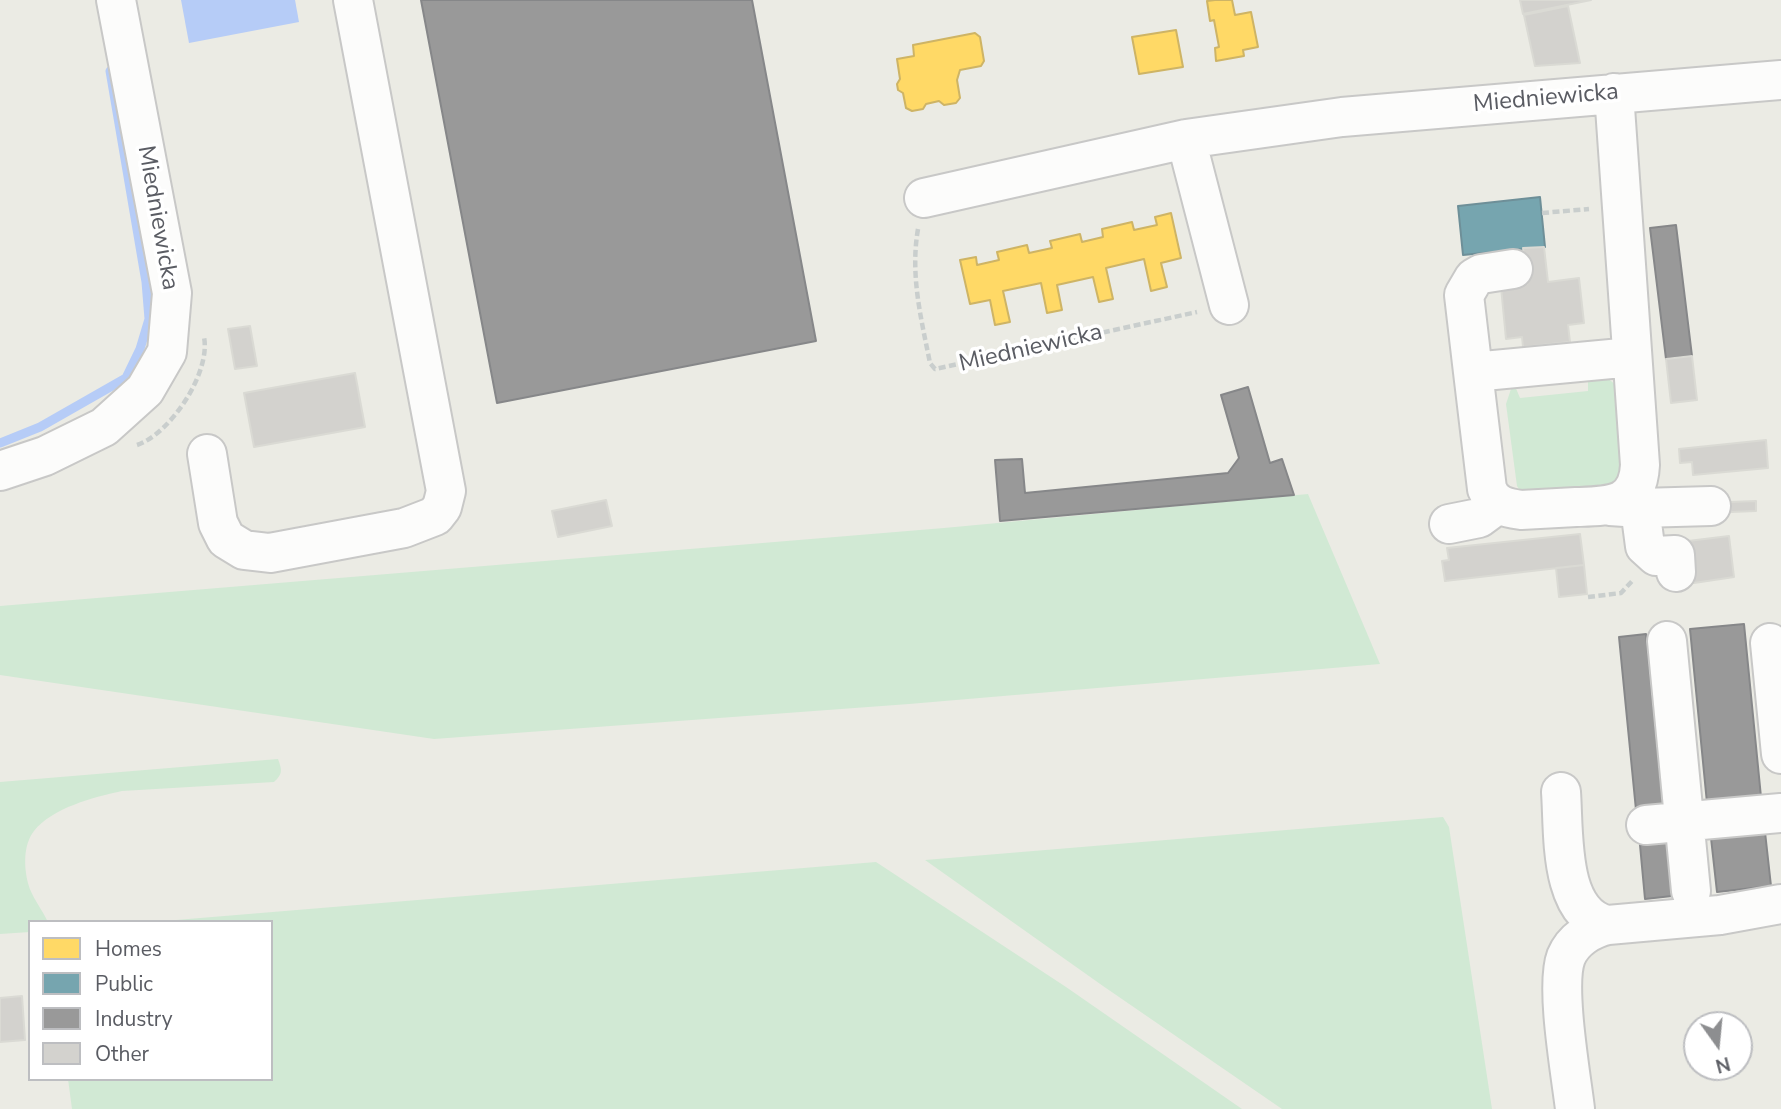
<!DOCTYPE html>
<style>
body{margin:0}
#map{position:relative;width:1781px;height:1109px;overflow:hidden;background:#ebebe4;font-family:"Nunito Sans",sans-serif}
canvas{display:block}
.legend{position:absolute;left:28px;top:920px;width:245px;height:161px;box-sizing:border-box;background:#fff;border:2px solid #bdbec1;margin:0;padding:9px 12px;list-style:none;font-size:21px;color:#5a5c63}
.legend li{display:flex;align-items:center;gap:14px;height:35px}
.legend b{width:35px;border:2px solid #bdbec1}
.north{position:absolute;left:1683px;top:1011px;width:70px;height:70px;box-sizing:border-box;background:#fff;border:2px solid #bdbec1;border-radius:50%;rotate:165deg;font-size:19px;font-weight:700;line-height:28px;text-align:center;color:#5a5c63}
.north::after{content:'';display:block;margin:auto;width:24px;height:32px;background:#8d8e90;clip-path:polygon(50% 0,100% 100%,50% 72%,0 100%)}
</style>
<div id="map">
<canvas width="1781" height="1109"></canvas>
<ul class="legend">
<li><b style="height:19px;background:#ffd966"></b>Homes</li>
<li><b style="height:19px;background:#76a5af"></b>Public</li>
<li><b style="height:19px;background:#999"></b>Industry</li>
<li><b style="height:19px;background:#d3d2ce"></b>Other</li>
</ul>
<div class="north">N</div>
</div>
<script>
const g = document.querySelector('canvas').getContext('2d');
g.lineJoin = 'round';
function paint(path, color) { g.fillStyle = color; g.fill(path, 'evenodd'); }
function strokePath(path, color, width, dash) { g.strokeStyle = color; g.lineWidth = width; g.lineCap = dash ? 'butt' : 'round'; g.setLineDash(dash || []); g.stroke(path); }
function drawText(font, color, halo, rows, align = 'center') {
  g.font = font + ' "Nunito Sans",sans-serif'; g.lineWidth = 7; g.setLineDash([]); g.textBaseline = 'middle'; g.strokeStyle = halo; g.fillStyle = color; for (const [text, x, y, turn = 0] of rows) {
    g.save(); g.translate(x, y); g.rotate((+turn || 0) * Math.PI / 180); g.textAlign = isNaN(turn) ? turn : align; if (halo) g.strokeText(text, 0, 0); g.fillText(text, 0, 0); g.restore();
  }
}
paint(new Path2D(`
 M1606,377L1621,389L1630,454L1616,485L1554,493L1552,488H1545L1542,494L1521,492L1517,486L1506,404L1511,389L1515,386L1520,398L1588,391V379Z
 M1308,494L1380,664L909,704L434,739L0,675V606L944,528Z
 M278,759C282,770 283,774 274,782L122,791C94,797 52,808 34,831C23,845 24,867 28,883C31,896 42,909 48,922H30V932L0,934V782Z
 M1443,817L1449,827L1492,1109H1282L1103,986L925,860Z
 M876,862L1066,987L1242,1109H72L68,1079H271V922H152Z`), '#d1e9d4');
paint(new Path2D(`
 M181,0H295L299,22L189,43Z`), '#b6ccf7');
const homes = new Path2D(`
 M1215,0H1232L1235,15L1251,12L1258,47L1243,50L1244,56L1216,61L1215,48L1219,47L1214,20L1210,21L1207,1Z
 M1176,30L1183,67L1139,74L1132,37Z
 M975,33L980,37L984,61L981,66L960,70L957,80L960,98L956,103L944,105L939,101L926,104L923,109L912,111L906,108L903,93L898,90L897,84L900,79L897,59L914,56L913,45Z
 M1171,213L1181,258L1161,263L1167,287L1151,291L1144,259L1106,268L1113,299L1099,302L1093,277L1057,285L1062,310L1047,313L1041,283L1003,291L1010,322L995,325L990,300L970,304L960,260L976,257L977,265L999,260L997,252L1027,245L1029,253L1052,248L1050,241L1080,234L1082,242L1103,237L1102,229L1132,222L1134,230L1157,225L1155,217Z`);
paint(homes, '#ffd966');
strokePath(homes, '#ceb465', 2);
const public = new Path2D(`
 M1540,197L1545,247L1463,255L1458,206Z`);
paint(public, '#76a5af');
strokePath(public, '#6e8f98', 2);
const industry = new Path2D(`
 M421,0H752L816,341L497,403Z
 M1676,225L1692,356L1666,359L1650,228Z
 M1248,387L1270,463L1282,459L1294,495L1000,521L995,460L1022,459L1025,493L1228,473L1239,458L1221,395Z
 M1744,624L1761,797L1707,803L1690,629Z
 M1646,634L1663,807L1636,810L1619,637Z
 M1765,832L1771,886L1717,892L1711,838Z
 M1667,842L1672,896L1645,899L1640,845Z`);
paint(industry, '#999');
strokePath(industry, '#868789', 2);
strokePath(new Path2D(`
 M0,443L40,427L126,378L140,349L149,319L146,282L110,71`), '#b6ccf7', 9);
const building = new Path2D(`
 M1520,0H1591L1523,14Z
 M1568,6L1580,63L1535,66L1524,15Z
 M1544,247L1548,282L1579,278L1584,323L1568,325L1570,342L1523,347L1522,337L1506,339L1501,287L1527,284L1523,248Z
 M250,326L257,366L235,369L228,329Z
 M1692,356L1697,400L1671,403L1666,359Z
 M355,373L365,427L254,447L244,393Z
 M1766,440L1768,468L1693,475L1692,462L1680,463L1679,449Z
 M606,500L612,526L558,537L552,511Z
 M1756,501V511L1731,512L1730,502Z
 M1580,534L1584,565L1445,581L1442,561L1449,560L1447,548Z
 M1729,536L1734,577L1694,583L1688,541Z
 M1584,565L1587,594L1559,597L1556,568Z
 M22,996L25,1040L0,1042V998Z`);
paint(building, '#d3d2ce');
strokePath(building, '#dadad4', 2);
const minor = new Path2D(`
 M1614,93L1640,465C1638,507 1609,506 1576,507C1558,508 1539,509 1521,510C1506,508 1493,505 1487,489L1473,372L1632,357
 M1186,139L1229,305
 M924,198L1186,139L1342,117L1781,80
 M1473,372L1464,295L1474,278L1481,274L1513,269
 M207,454L218,523L226,539L244,550L270,553L404,528L435,516L442,507L446,491L353,0
 M0,471L45,456L104,427L145,390L167,352L172,293L116,0
 M1610,506L1640,508L1711,506
 M1640,508L1645,546L1656,556L1675,555L1676,572
 M1449,524L1479,518L1498,504
 M1667,641L1691,891
 M1770,643L1781,754
 M1561,792C1564,832 1558,915 1608,925
 M1646,825L1781,813
 M1575,1109C1571,1075 1555,986 1566,957C1573,940 1590,929 1608,925L1720,915L1781,904`);
strokePath(minor, '#c8c8c7', 42);
strokePath(new Path2D(`
 M1542,213L1589,209
 M918,229C910,275 921,318 930,363L935,369L1197,312
 M137,445C170,434 211,373 204,337
 M1588,597L1621,593L1634,579`), '#c9cecd', 4.5, [7, 3.5]);
strokePath(minor, '#fcfcfb', 38);
drawText('24px', '#5a5c63', '#fff', [
 ["Miedniewicka",1546,99,-5],
 ["Miedniewicka",157,218,80],
 ["Miedniewicka",1031,349,-13]
]);
</script>
